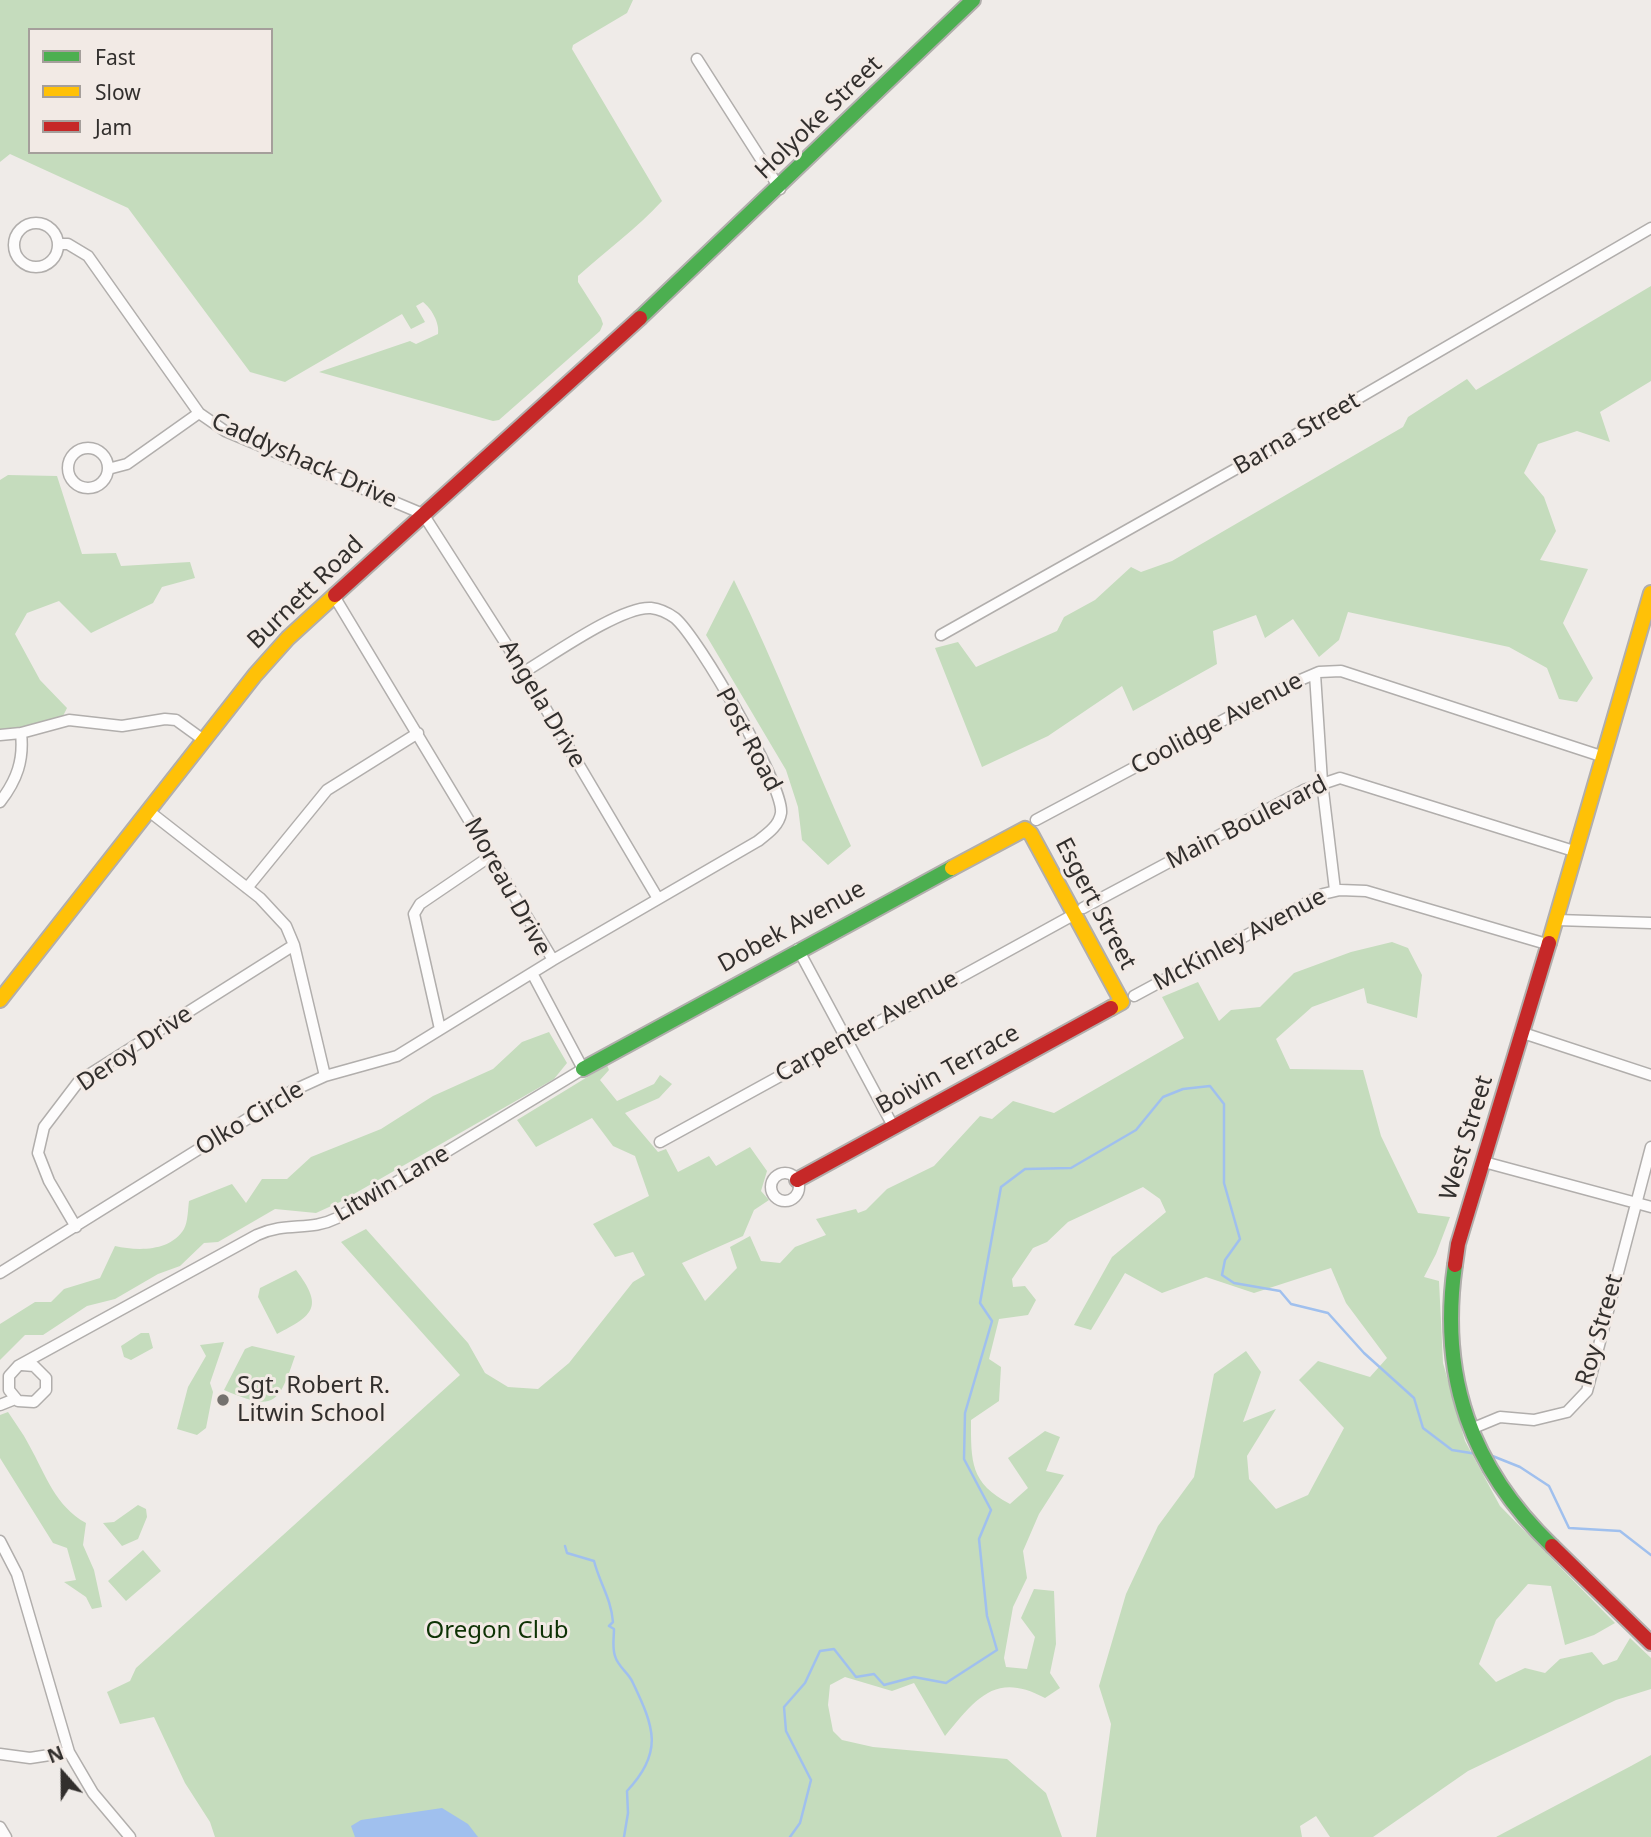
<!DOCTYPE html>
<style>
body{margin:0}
#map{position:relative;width:1651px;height:1837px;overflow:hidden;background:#efebe8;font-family:"Noto Sans",sans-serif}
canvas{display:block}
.legend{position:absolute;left:28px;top:28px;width:245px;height:126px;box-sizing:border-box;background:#f2eae5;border:2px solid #a59f9b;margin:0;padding:9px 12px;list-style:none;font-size:21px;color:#322f2d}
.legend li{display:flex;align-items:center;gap:14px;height:35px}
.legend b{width:35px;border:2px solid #a59f9b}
.north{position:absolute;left:28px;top:1739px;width:70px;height:70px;-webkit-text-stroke:5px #f2eae5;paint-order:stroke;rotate:339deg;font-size:19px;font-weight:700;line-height:28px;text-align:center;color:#322f2d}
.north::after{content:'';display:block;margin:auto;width:24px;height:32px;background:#322f2d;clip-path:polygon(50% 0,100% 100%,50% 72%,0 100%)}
</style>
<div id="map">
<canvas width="1651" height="1837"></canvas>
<ul class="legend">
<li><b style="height:9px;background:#4caf50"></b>Fast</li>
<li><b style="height:9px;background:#ffc107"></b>Slow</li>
<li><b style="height:9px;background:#c62828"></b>Jam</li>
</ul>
<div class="north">N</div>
</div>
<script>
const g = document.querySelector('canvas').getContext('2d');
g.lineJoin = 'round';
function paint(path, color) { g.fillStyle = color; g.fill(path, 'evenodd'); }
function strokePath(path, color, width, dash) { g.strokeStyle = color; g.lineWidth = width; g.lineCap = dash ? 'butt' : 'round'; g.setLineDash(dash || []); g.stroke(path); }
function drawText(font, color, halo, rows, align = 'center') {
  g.font = font + ' "Noto Sans",sans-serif'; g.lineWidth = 6; g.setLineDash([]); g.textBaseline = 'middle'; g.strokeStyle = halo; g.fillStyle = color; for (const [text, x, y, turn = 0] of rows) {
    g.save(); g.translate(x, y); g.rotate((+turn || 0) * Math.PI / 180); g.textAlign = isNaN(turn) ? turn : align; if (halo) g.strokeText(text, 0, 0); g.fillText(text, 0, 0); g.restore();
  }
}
paint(new Path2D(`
 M0,0H633L627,13L573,45L572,49L662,201C636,229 607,250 578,276V282L601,318L603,324L600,331L499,420L493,421L319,372L410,341L416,344L438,334C440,323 431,308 423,302L416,306L425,322L411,329L402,314L285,382L250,372L128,208L10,154L0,162ZM30,30H271V152H30Z
 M1651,286V381L1600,412L1610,442L1577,431L1538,444L1524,473L1544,497L1556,531L1540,560L1588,569L1563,623L1593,678L1577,702L1559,699L1547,668L1509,647L1348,612L1339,640L1319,657L1293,619L1265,638L1256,615L1213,631L1217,664L1133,711L1122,686L1048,736L982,767L935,648L958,642L976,667L1057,631L1064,617L1095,600L1131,567L1141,572L1172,561L1403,427L1408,417L1467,379L1476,390Z
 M8,475L57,476L82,554L116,553L121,566L190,562L195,578L162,587L153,603L91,633L59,601L27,613L15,634L40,680L67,708L62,718L23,728L0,730V480Z
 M734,580C777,667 811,758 851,846L828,865L802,840L798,807L786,770L706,635Z
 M1392,942L1408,948L1422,975L1417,1018L1367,1003L1364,988L1312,1007L1276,1039L1290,1069L1363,1070L1381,1136L1418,1213L1450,1217L1436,1254L1424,1277L1439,1281L1443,1363L1465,1441L1500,1506L1615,1623L1594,1635L1565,1645L1551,1586L1528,1584L1496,1620L1479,1664L1496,1682L1525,1668L1545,1673L1560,1659L1592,1652L1603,1665L1617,1660L1630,1638L1651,1658V1689L1616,1700L1468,1771L1373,1837H1330L1316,1816L1300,1826L1302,1837H1096L1111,1724L1099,1686L1126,1594L1158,1526L1194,1477L1214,1374L1246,1351L1261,1372L1243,1422L1276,1409L1247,1456L1249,1479L1276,1509L1308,1495L1344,1428L1299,1380L1318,1361L1370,1377L1387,1358L1346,1303L1331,1268L1254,1293L1206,1277L1162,1293L1125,1273L1091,1330L1074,1325L1112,1257L1166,1212L1160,1199L1143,1187L1068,1222L1047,1242L1033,1248L1012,1279L1013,1287L1025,1286L1036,1300L1028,1315L999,1319L989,1359L1001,1367L999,1401L971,1420C971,1462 970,1483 1010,1504L1028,1488L1008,1458L1045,1431L1060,1437L1046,1471L1064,1475L1039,1514L1023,1551L1027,1578L1013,1607L1004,1658L1006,1667L1027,1669L1035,1637L1021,1618L1034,1589L1054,1591L1056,1644L1050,1673L1060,1688L1045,1698C995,1671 976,1699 945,1736L914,1683L892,1691L845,1677L830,1685L828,1705L833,1731L842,1740L873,1747L1007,1759L1046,1793L1062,1837H215L210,1822L185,1783L154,1717L120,1724L107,1692L130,1681L136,1668L460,1375L341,1242L366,1229L468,1343L485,1373L508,1387L538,1389L569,1363L633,1282L645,1275L633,1252L615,1257L593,1224L649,1196L635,1156L613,1146L592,1118L536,1147L517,1120L607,1065L609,1070L600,1080L617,1101L654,1084L660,1075L672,1084L659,1098L625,1113L658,1152L666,1149L678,1172L709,1156L716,1166L750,1147L767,1171L761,1191L769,1200L754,1210L743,1236L682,1263L705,1301L737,1268L730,1247L750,1236L761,1261L780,1263L795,1247L826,1235L816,1219L856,1209L858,1213L866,1210L887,1189L934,1166L980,1116L992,1119L1013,1101L1054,1113L1184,1038L1162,997L1198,982L1219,1021L1231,1010L1260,1007L1294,973L1351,952Z
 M549,1032L567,1063L554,1079L340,1202L316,1213L275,1209L218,1242L204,1243L180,1266L158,1274L115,1299L87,1306L43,1335H25L0,1360V1324L35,1302H51L64,1289L100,1278L115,1246C137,1251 170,1252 184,1229C188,1222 188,1208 189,1201L232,1184L246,1203L262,1179H287L311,1157L381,1129L433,1096L493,1069L522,1042Z
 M296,1270C324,1307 314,1315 277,1334L258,1297L260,1288Z
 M141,1333H149L153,1348L131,1360L124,1357L121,1346Z
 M224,1342L210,1383L213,1392L206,1428L197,1435L177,1429L188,1387L206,1356L200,1345Z
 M252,1346L295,1356C278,1406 274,1411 224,1390L245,1349Z
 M8,1412C15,1423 23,1433 29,1445C46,1475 55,1506 86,1523L83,1545L94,1570L102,1607L92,1609L86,1597L64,1582L76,1580L67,1548L53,1543L0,1458V1415Z
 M138,1505L146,1509L147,1517L138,1539L122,1546L103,1523L114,1522Z
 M143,1550L161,1571L126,1601L108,1581Z
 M1651,1755V1837H1496L1631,1766Z`), '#c5dcbd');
paint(new Path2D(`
 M442,1808L468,1824L478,1837H355L351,1826L361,1820Z`), '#a0c0ee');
strokePath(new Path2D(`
 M1490,1455L1520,1467L1549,1486L1569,1528L1620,1531L1651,1555
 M565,1546L567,1553L594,1561C600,1584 611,1598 613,1622L609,1626L614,1629C614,1638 612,1647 615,1656C618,1667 629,1673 633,1683C654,1727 664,1752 627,1791L628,1813L624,1837
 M790,1837L800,1823L811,1780L786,1731L784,1707L805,1683L820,1651L834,1649L856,1677L874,1674L884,1685L914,1677L946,1683L997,1650L987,1616L979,1539L991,1510L964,1459L965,1413L992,1321L980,1303L1001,1187L1025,1169L1071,1168L1136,1130L1163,1097L1183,1089L1210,1086L1224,1104V1183L1240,1239L1225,1260L1222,1275L1234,1283L1280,1291L1291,1304L1328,1313L1364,1353L1414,1398L1423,1428L1452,1450L1477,1454`), '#a0c0ee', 2.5);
const street = new Path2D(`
 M697,59L780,189
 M14 245a22 22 0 1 1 44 0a22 22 0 1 1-44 0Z
 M58,244H68L88,256L199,413L225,431L423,514L524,672L657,897
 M68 468a20 20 0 1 1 40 0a20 20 0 1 1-40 0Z
 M108,469L127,464L199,413
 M941,635L1264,453L1651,228
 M524,672C551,656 621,606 651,608C660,609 668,613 675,618C698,637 784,786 781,813C779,826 767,834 758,841L553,960
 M1315,674L1322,782L1335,890
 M0,735L21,733L69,720L122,726L165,719L176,720L205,741
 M0,802C17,780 24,760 21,733
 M1036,820L1291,684L1319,672L1341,671L1604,757
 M247,888L327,790L418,733
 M1083,908L1304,790L1340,778L1577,852
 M1557,920L1651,923
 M798,949L893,1126
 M1134,996L1323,894L1340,890L1366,891L1550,945
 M440,1029L414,914L420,904L492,855
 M1523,1033L1651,1075
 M325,1076L397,1056L553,960L334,596
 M660,1142L1075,914
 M1484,1162L1651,1207
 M771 1187a14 14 0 1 1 28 0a14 14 0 1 1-28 0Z
 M76,1227L49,1181L38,1153L44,1127L79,1081L294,945
 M0,1273L292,1091L325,1076L294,945L286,926L260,898L150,812
 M22,1365L34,1366L46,1378V1390L34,1402L18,1401L9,1390V1376L18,1366L257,1235C288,1221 309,1232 337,1218L583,1069L532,973
 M0,1405L15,1399
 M1471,1429L1500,1417L1534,1420L1567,1412L1587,1391L1651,1147
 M0,1541L17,1574L69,1752L93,1793L130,1837
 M0,1754L30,1758L69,1752
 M0,1827L6,1837`);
const fast = new Path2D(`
 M640,318L973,0
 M583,1069L952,868
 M1455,1265C1439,1377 1471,1468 1552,1546`);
const slow = new Path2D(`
 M952,868L1025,829L1031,834L1122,1002L1111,1008
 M1549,943L1651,593
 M0,1000L255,675L288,638L335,595`);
const jam = new Path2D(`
 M335,595L640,318
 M797,1180L1111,1008
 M1455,1265L1458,1244L1549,943
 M1552,1546L1651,1643`);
strokePath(street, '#b1aeac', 13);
strokePath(fast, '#b1aeac', 18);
strokePath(slow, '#b1aeac', 18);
strokePath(jam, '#b1aeac', 18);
strokePath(street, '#fdfcfc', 10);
strokePath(fast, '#4caf50', 14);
strokePath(slow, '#ffc107', 14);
strokePath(jam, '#c62828', 14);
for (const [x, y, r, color] of [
 [223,1400,7,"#74716e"]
]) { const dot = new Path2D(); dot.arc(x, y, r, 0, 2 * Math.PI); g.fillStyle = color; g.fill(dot); strokePath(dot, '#f2eae5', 2.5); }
drawText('24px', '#322f2d', '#f2eae5', [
 ["Holyoke Street",819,118,-44],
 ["Barna Street",1297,434,-30],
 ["Caddyshack Drive",304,461,24],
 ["Burnett Road",306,593,-44],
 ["Angela Drive",542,704,59],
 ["Coolidge Avenue",1217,724,-28],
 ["Post Road",748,740,62],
 ["Main Boulevard",1247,823,-27],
 ["Moreau Drive",507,887,61],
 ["Esgert Street",1095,904,62],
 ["Dobek Avenue",792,927,-29],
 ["McKinley Avenue",1240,940,-28],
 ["Carpenter Avenue",867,1027,-29],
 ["Deroy Drive",135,1049,-34],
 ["Boivin Terrace",948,1070,-29],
 ["Olko Circle",250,1119,-31],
 ["West Street",1467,1138,-73],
 ["Litwin Lane",392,1184,-30],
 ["Roy Street",1600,1330,-74]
]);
drawText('24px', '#322f2d', '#f2eae5', [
 ["Sgt. Robert R.",237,1386],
 ["Litwin School",237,1414]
], 'left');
drawText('24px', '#0d3204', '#f2eae5', [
 ["Oregon Club",497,1631]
]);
</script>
